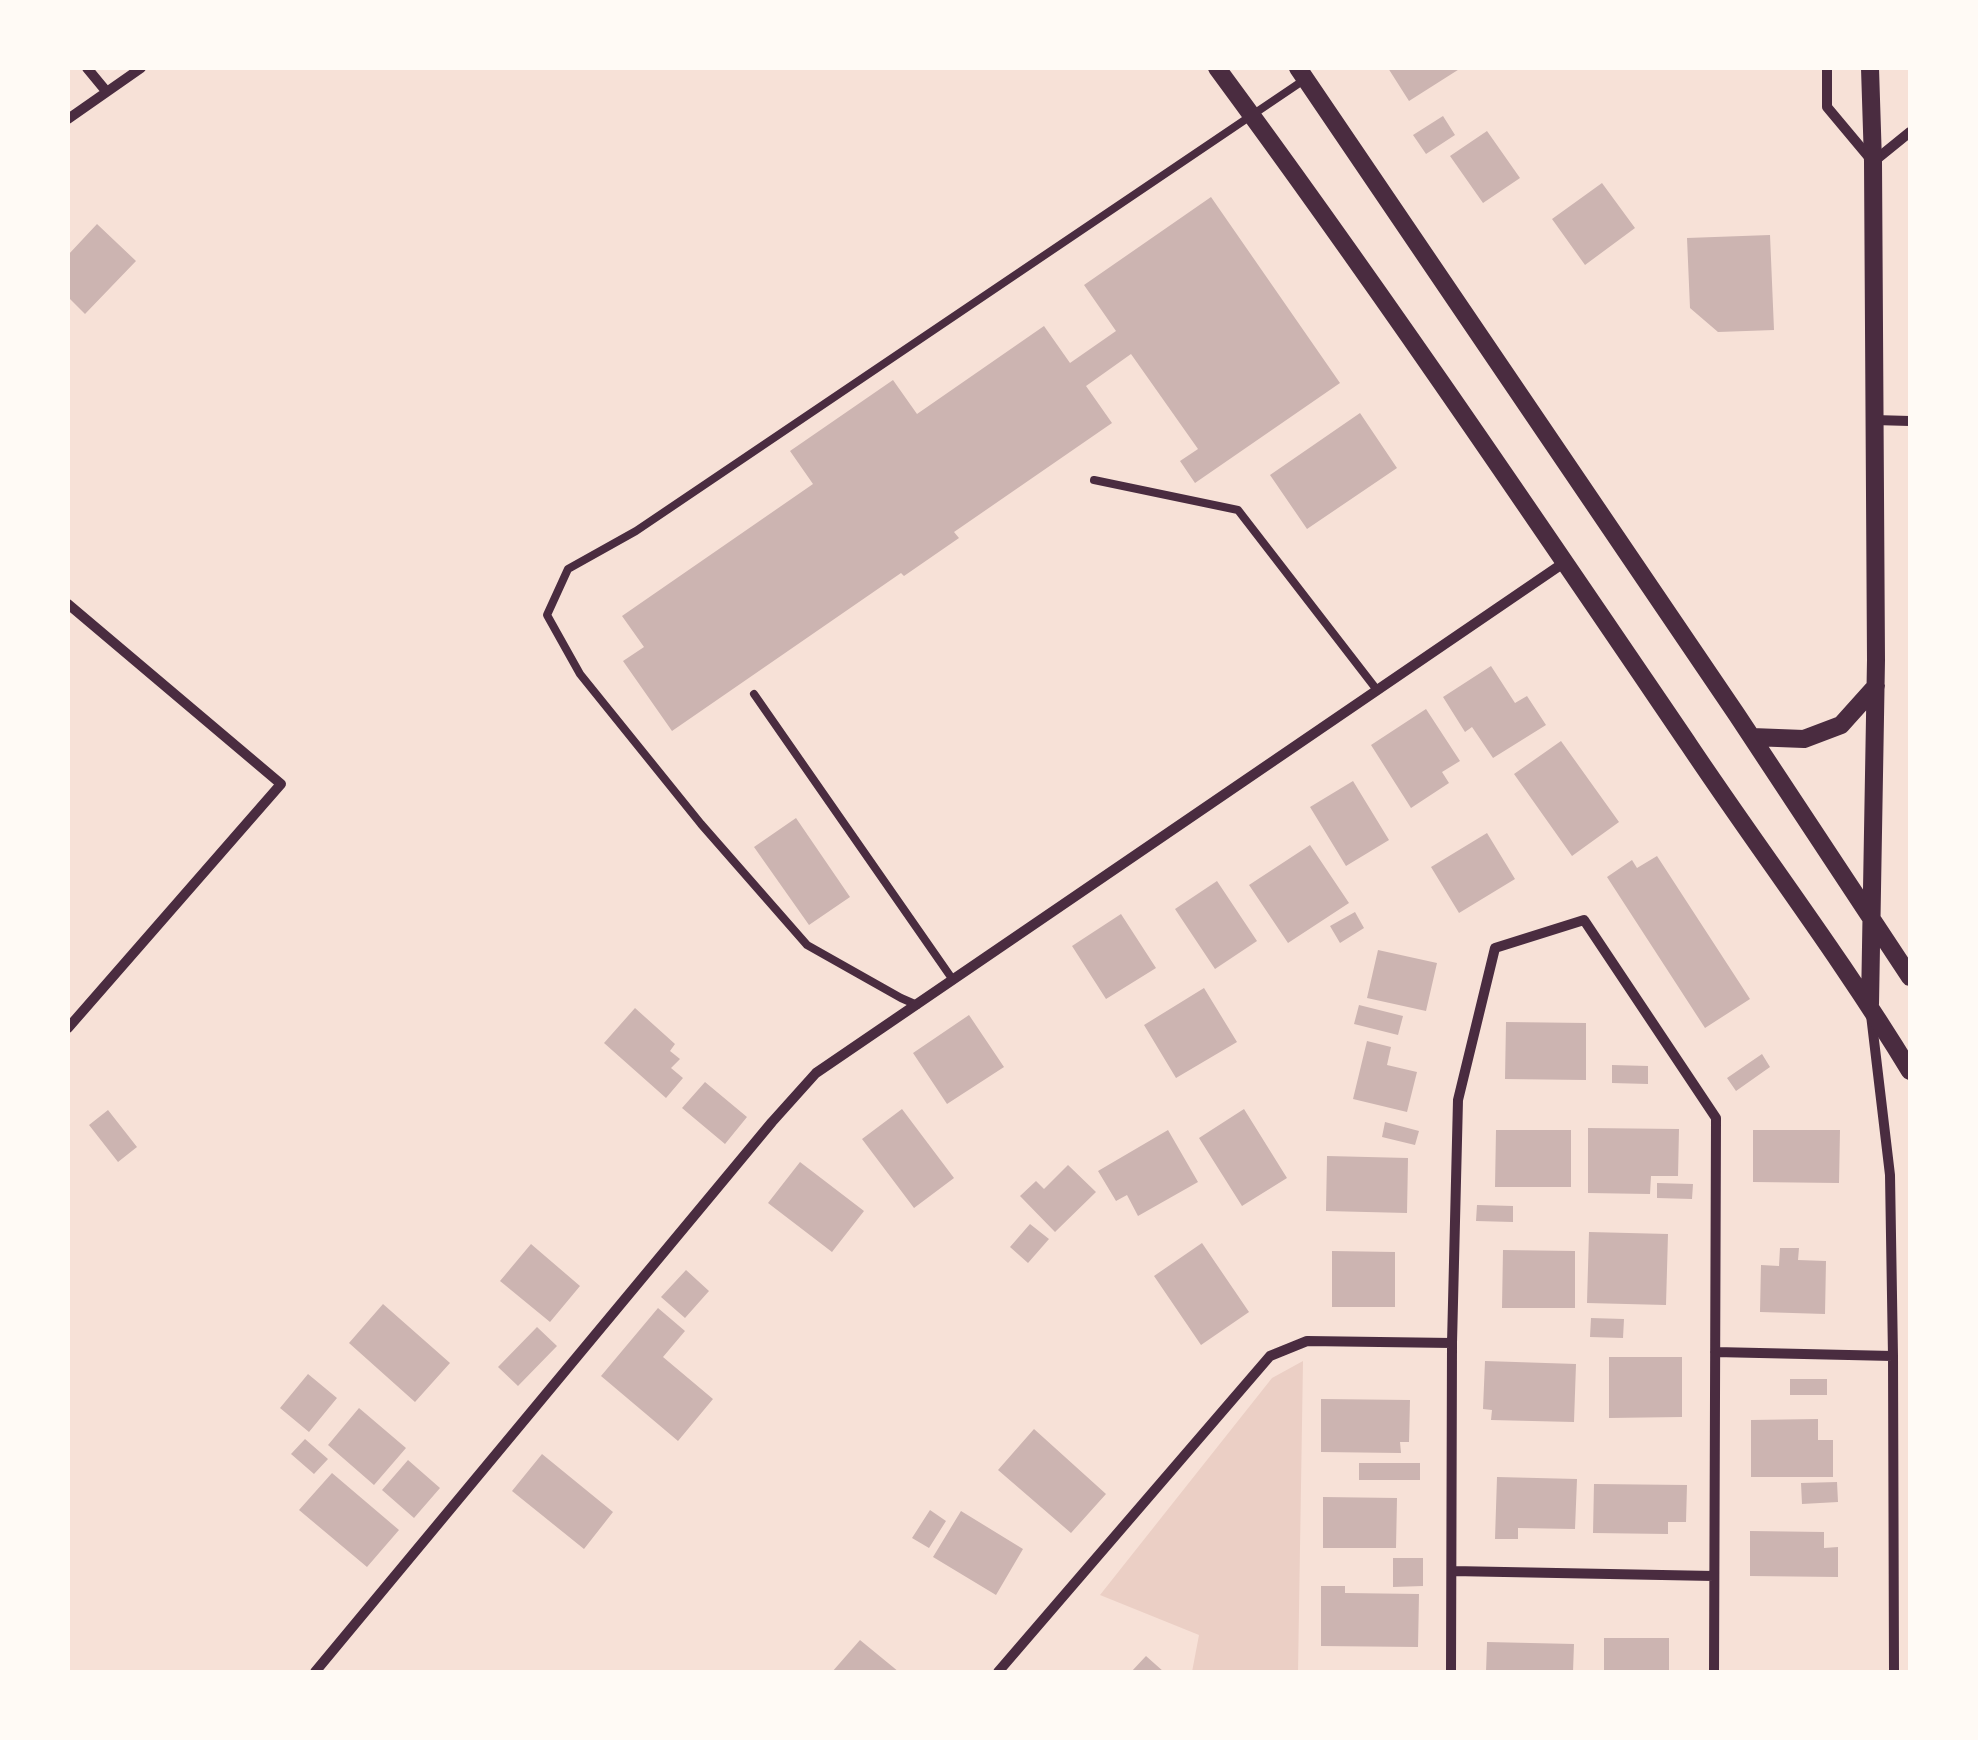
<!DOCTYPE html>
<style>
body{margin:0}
#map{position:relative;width:1978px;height:1740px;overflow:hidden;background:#f7e1d7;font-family:"Source Sans 3",sans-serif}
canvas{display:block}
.frame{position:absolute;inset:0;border:70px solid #fffaf5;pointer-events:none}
</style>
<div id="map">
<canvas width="1978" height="1740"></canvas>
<div class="frame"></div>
</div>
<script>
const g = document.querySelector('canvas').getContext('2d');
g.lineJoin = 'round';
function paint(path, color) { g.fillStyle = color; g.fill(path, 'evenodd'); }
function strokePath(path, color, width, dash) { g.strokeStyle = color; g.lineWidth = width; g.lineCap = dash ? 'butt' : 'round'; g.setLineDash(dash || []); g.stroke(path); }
paint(new Path2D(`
 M1303,1361L1298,1672H1192L1199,1635L1100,1595L1272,1378Z`), '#ebcfc5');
paint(new Path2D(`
 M1388,68H1461L1409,101Z
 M1443,116L1455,135L1426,154L1413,135Z
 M1487,131L1520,178L1483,203L1450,156Z
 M1602,183L1635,228L1585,265L1552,219Z
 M1211,197L1340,383L1195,483L1180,461L1198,449L1131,354L1086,386L1112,423L954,532L959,538L904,576L901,573L672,731L623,661L644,647L622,616L813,484L790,451L893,380L917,414L1044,326L1070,363L1116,331L1084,285Z
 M97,224L136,261L85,314L68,297V255Z
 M1770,235L1774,330L1718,332L1690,308L1687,238Z
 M1360,413L1397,468L1307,529L1270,475Z
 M1491,666L1515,703L1527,696L1546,725L1493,758L1472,727L1465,732L1443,697Z
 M1426,709L1460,761L1442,772L1449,783L1411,808L1371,745Z
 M1561,741L1619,822L1572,856L1514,774Z
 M1353,781L1389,840L1346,866L1310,807Z
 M796,818L850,897L809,925L754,847Z
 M1487,833L1515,879L1459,913L1431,867Z
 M1310,845L1349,903L1288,943L1249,885Z
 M1657,856L1750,999L1705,1028L1607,877L1632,860L1637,868Z
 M1217,881L1257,941L1215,969L1175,909Z
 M1355,912L1364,928L1340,943L1330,926Z
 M1121,914L1156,968L1106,999L1072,946Z
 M1378,950L1437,963L1426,1011L1367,998Z
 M1204,988L1237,1042L1176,1078L1144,1025Z
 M1359,1005L1403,1016L1398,1035L1354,1024Z
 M635,1008L675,1044L670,1051L680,1059L671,1068L683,1078L666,1098L604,1043Z
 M969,1015L1004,1067L947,1104L913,1053Z
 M1506,1022L1586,1023V1080L1505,1079Z
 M1367,1041L1391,1047L1387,1065L1417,1072L1407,1112L1353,1099Z
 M1762,1054L1770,1067L1736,1091L1727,1078Z
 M1612,1065L1648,1066V1084L1612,1083Z
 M705,1082L747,1117L725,1144L682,1108Z
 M902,1109L954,1178L914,1208L862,1139Z
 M1244,1109L1287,1178L1242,1206L1199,1138Z
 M108,1110L137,1147L118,1162L89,1125Z
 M1385,1122L1419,1131L1415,1145L1382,1137Z
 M1588,1128L1679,1129L1678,1176H1651L1650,1194L1588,1193Z
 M1168,1130L1198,1182L1138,1216L1127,1195L1116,1201L1098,1171Z
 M1496,1130H1571V1187H1495Z
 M1753,1130H1840L1839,1183L1753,1182Z
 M1327,1156L1408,1158L1407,1213L1326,1211Z
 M800,1162L864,1211L832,1252L768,1203Z
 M1068,1165L1096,1192L1055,1232L1020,1196L1036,1181L1044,1189Z
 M1657,1183L1693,1184L1692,1199L1657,1198Z
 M1477,1205L1513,1206V1222L1476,1221Z
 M1030,1224L1049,1239L1028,1263L1010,1247Z
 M1589,1232L1668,1234L1666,1305L1587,1303Z
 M1202,1243L1249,1312L1201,1345L1154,1276Z
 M531,1244L580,1286L550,1322L500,1281Z
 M1780,1248H1799L1798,1260L1826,1261L1825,1314L1760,1312L1761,1265L1779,1266Z
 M1503,1250L1575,1251V1308H1502Z
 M1332,1251L1395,1252V1307H1332Z
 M686,1270L709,1291L685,1318L661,1297Z
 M383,1304L450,1363L415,1402L349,1343Z
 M658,1308L685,1331L663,1357L713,1399L678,1441L601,1376Z
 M1591,1318L1624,1319L1623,1338L1590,1337Z
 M537,1327L557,1346L518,1386L498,1367Z
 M1609,1357H1682V1417L1609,1418Z
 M1485,1361L1576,1364L1574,1422L1491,1420L1492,1410L1483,1409Z
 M308,1374L337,1398L309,1432L280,1408Z
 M1790,1379H1827V1395H1790Z
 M1321,1399L1410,1400L1409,1442H1400L1401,1453L1321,1452Z
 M359,1408L406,1448L374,1485L328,1445Z
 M1818,1419V1440H1833V1477H1751V1420Z
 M1034,1429L1106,1494L1071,1533L998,1470Z
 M305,1439L328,1459L314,1474L291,1454Z
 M542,1454L613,1512L584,1549L512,1491Z
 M408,1460L440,1488L414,1518L382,1490Z
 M1359,1463H1420V1480H1359Z
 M332,1473L399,1530L367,1567L299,1510Z
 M1497,1477L1577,1479L1575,1529L1518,1528V1539H1495Z
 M1837,1482L1838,1502L1802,1504L1801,1483Z
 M1594,1484L1687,1485L1686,1522H1668V1534L1593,1533Z
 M1323,1497L1397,1498L1396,1548H1323Z
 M930,1510L946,1521L929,1548L912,1538Z
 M961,1511L1023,1549L996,1595L933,1557Z
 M1750,1531L1824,1532V1548L1838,1547V1577L1750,1576Z
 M1393,1558H1423V1586L1393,1587Z
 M1321,1586H1345V1593L1419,1594L1418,1647L1321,1646Z
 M1604,1638H1669V1672H1604Z
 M860,1640L899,1672H832Z
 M1487,1642L1574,1644L1573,1672H1486Z
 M1146,1656L1164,1672H1131Z`), '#ccb4b1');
strokePath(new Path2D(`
 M1094,480L1238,510L1377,690
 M754,694L953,980
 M917,1005L901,998L807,945L701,824L580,674L547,615L568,569L636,531L1304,80`), '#4a2c40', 8);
strokePath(new Path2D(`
 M87,68L106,91
 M1827,68V107L1873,162L1910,132
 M68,119L141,68
 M1874,420L1910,421
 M68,604L281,784L68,1028
 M1871,1015L1890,1175L1893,1356L1894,1672
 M1715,1352L1893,1356
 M1452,1571L1714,1576
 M315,1672L772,1122L816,1073L1565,562
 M998,1672L1270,1356L1307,1341L1452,1343
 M1451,1672L1452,1343L1458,1100L1495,948L1584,920L1716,1118L1714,1672`), '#4a2c40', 10);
strokePath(new Path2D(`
 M1217,68C1380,289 1534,517 1689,745C1762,854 1842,959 1910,1071
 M1298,68L1737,715L1910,977
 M1870,68L1873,162L1876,660L1870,1004
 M1752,737L1804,739L1841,725L1876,686`), '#4a2c40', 18);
</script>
